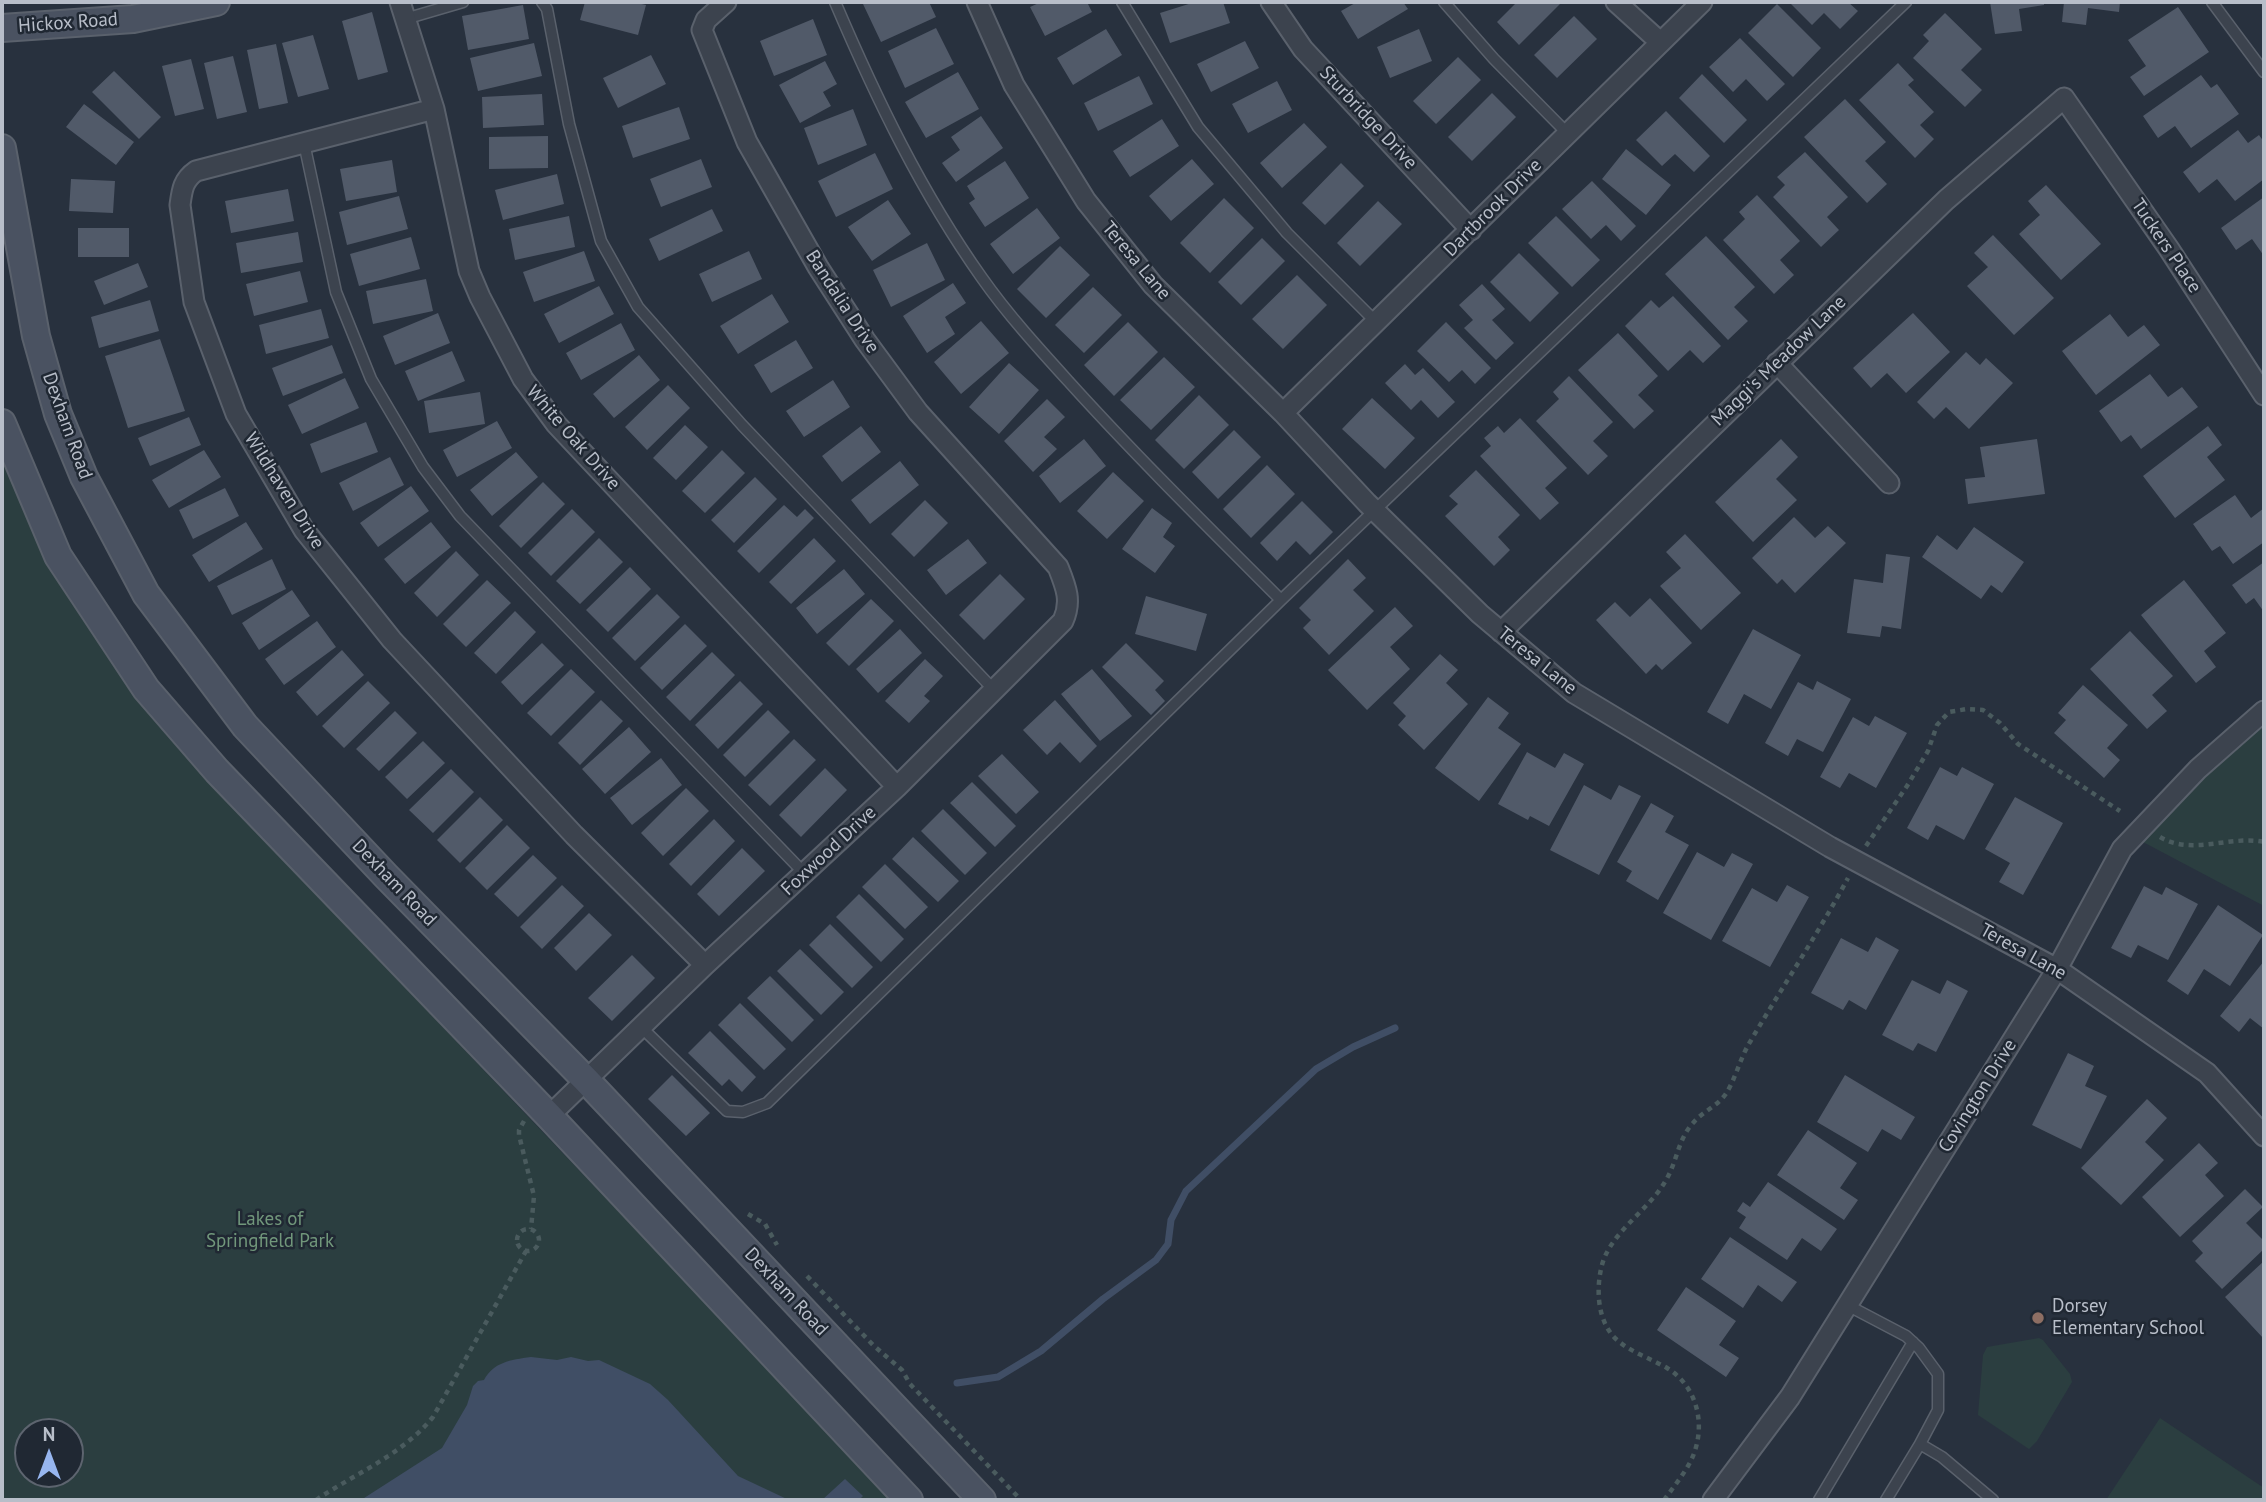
<!DOCTYPE html>
<style>
body{margin:0}
#map{position:relative;width:2266px;height:1502px;overflow:hidden;background:#28313e;font-family:"PT Sans",sans-serif}
canvas{display:block}
.frame{position:absolute;inset:0;border:4px solid #b8bec9;pointer-events:none}
.north{position:absolute;left:14px;top:1418px;width:70px;height:70px;box-sizing:border-box;background:#202833;border:2px solid #5d646f;border-radius:50%;rotate:0deg;font-size:19px;font-weight:700;line-height:28px;text-align:center;color:#b8bec9}
.north::after{content:'';display:block;margin:auto;width:24px;height:32px;background:#97b6ef;clip-path:polygon(50% 0,100% 100%,50% 72%,0 100%)}
</style>
<div id="map">
<canvas width="2266" height="1502"></canvas>
<div class="frame"></div>
<div class="north">N</div>
</div>
<script>
const g = document.querySelector('canvas').getContext('2d');
g.lineJoin = 'round';
function paint(path, color) { g.fillStyle = color; g.fill(path, 'evenodd'); }
function strokePath(path, color, width, dash) { g.strokeStyle = color; g.lineWidth = width; g.lineCap = dash ? 'butt' : 'round'; g.setLineDash(dash || []); g.stroke(path); }
function drawText(font, color, halo, rows, align = 'center') {
  g.font = font + ' "PT Sans",sans-serif'; g.lineWidth = 5; g.setLineDash([]); g.textBaseline = 'middle'; g.strokeStyle = halo; g.fillStyle = color; for (const [text, x, y, turn = 0] of rows) {
    g.save(); g.translate(x, y); g.rotate((+turn || 0) * Math.PI / 180); g.textAlign = isNaN(turn) ? turn : align; if (halo) g.strokeText(text, 0, 0); g.fillText(text, 0, 0); g.restore();
  }
}
paint(new Path2D(`
 M2,441L39,533L239,813L893,1500H2ZM28,1432H70V1474H28Z
 M2264,718V906L2143,842L2254,726Z
 M2039,1338L2043,1340L2070,1374L2072,1382L2037,1441L2029,1449L1978,1415L1983,1355L1987,1347Z
 M2160,1418L2264,1488L2262,1500H2106Z`), '#2b3e40');
paint(new Path2D(`
 M531,1357L557,1360L571,1357L588,1361L599,1360L650,1384L668,1400L738,1476L789,1500H361L442,1448L467,1405L473,1386L478,1381L484,1380C494,1362 510,1360 531,1357Z
 M845,1479L863,1496L859,1500H822Z`), '#404e65');
strokePath(new Path2D(`
 M957,1383L998,1377L1041,1351L1103,1299L1156,1260L1168,1244L1171,1220L1186,1191L1316,1069L1353,1047L1395,1028`), '#404e65', 7);
paint(new Path2D(`
 M585,2H633L646,5L638,35L580,20Z
 M868,2H929L936,17L881,42L863,4Z
 M1041,2H1087L1092,12L1045,36L1030,7Z
 M1195,2H1223L1230,23L1170,43L1160,13Z
 M1357,2H1403L1408,9L1358,39L1341,11Z
 M1517,2H1562L1519,45L1497,22Z
 M1789,2H1848L1858,11L1840,29L1824,13L1812,25Z
 M1990,2H2044V5L2019,9L2022,31L1995,34Z
 M2064,2H2120L2119,12L2088,8L2086,25L2062,22Z
 M1777,4L1821,48L1793,77L1748,33Z
 M523,5L529,39L468,50L462,16Z
 M2178,7L2209,52L2144,96L2130,77L2146,66L2128,40Z
 M372,12L388,72L358,80L342,21Z
 M1945,13L1982,49L1961,70L1982,90L1965,107L1913,58L1929,41L1923,35Z
 M1574,16L1597,39L1557,78L1534,55Z
 M813,19L827,55L774,76L760,41Z
 M936,28L954,64L905,88L888,51Z
 M1106,29L1122,55L1073,85L1057,58Z
 M1419,29L1432,61L1390,78L1377,47Z
 M313,35L329,89L298,97L282,43Z
 M1740,38L1785,84L1767,101L1746,79L1733,92L1709,67Z
 M1245,41L1259,68L1211,92L1197,64Z
 M534,43L542,76L478,91L470,58Z
 M276,44L288,103L259,109L247,50Z
 M651,55L666,84L618,108L603,78Z
 M233,56L247,112L217,119L204,63Z
 M1458,57L1481,80L1436,124L1413,101Z
 M191,59L204,109L175,116L162,66Z
 M825,61L837,84L823,92L831,106L800,123L779,85Z
 M1898,63L1914,80L1908,85L1934,112L1920,125L1934,139L1915,158L1859,100Z
 M114,71L161,117L139,139L92,92Z
 M958,72L979,109L926,138L905,102Z
 M1702,74L1747,120L1724,143L1679,98Z
 M2201,75L2211,88L2217,84L2239,114L2191,148L2175,126L2158,138L2143,116Z
 M1139,76L1153,104L1098,131L1084,103Z
 M1277,81L1292,110L1248,133L1232,104Z
 M1492,93L1516,117L1472,161L1448,137Z
 M542,94L544,125L483,128L482,97Z
 M1845,99L1886,142L1865,161L1887,184L1867,203L1804,137Z
 M84,104L134,142L116,165L66,127Z
 M679,107L690,139L633,158L622,126Z
 M853,109L867,145L818,165L804,128Z
 M1666,111L1710,156L1694,172L1675,154L1662,166L1636,140Z
 M981,116L1003,148L956,182L942,163L960,150L951,137Z
 M1162,119L1179,146L1130,177L1113,151Z
 M1304,123L1327,147L1282,188L1260,163Z
 M2238,130L2248,143L2259,135L2264,142V179L2235,201L2217,179L2199,193L2183,172Z
 M548,136V168L489,169V137Z
 M1626,149L1671,185L1646,215L1602,179Z
 M1805,152L1848,197L1827,217L1839,230L1821,247L1773,197L1785,185L1777,177Z
 M875,153L893,189L836,217L818,181Z
 M701,159L712,187L661,207L650,179Z
 M1192,159L1214,184L1171,221L1149,196Z
 M392,160L397,192L346,201L340,169Z
 M1005,161L1029,198L985,227L969,203L975,199L967,186Z
 M1341,163L1364,186L1325,225L1302,203Z
 M557,174L564,204L503,220L495,190Z
 M71,179L115,181L113,213L69,211Z
 M1592,181L1636,226L1621,241L1606,225L1591,239L1562,209Z
 M2046,185L2101,244L2061,280L2019,234L2040,215L2028,201Z
 M288,189L294,221L231,233L225,201Z
 M1757,195L1800,241L1780,260L1794,275L1774,294L1723,240L1745,219L1739,212Z
 M399,196L408,229L347,245L339,212Z
 M2264,197V256L2252,239L2236,250L2221,228Z
 M1224,198L1254,228L1210,273L1180,243Z
 M888,200L911,234L872,261L848,227Z
 M1378,201L1402,224L1360,266L1337,243Z
 M1037,208L1060,238L1013,274L990,244Z
 M712,209L723,231L659,261L649,239Z
 M569,216L575,247L515,260L509,229Z
 M1556,216L1600,260L1572,287L1528,243Z
 M78,228H129V257H78Z
 M298,232L303,262L241,273L236,243Z
 M1993,235L2054,298L2014,335L1967,286L1988,267L1974,253Z
 M1706,236L1755,287L1734,307L1748,321L1728,340L1665,274Z
 M411,237L420,269L359,286L350,254Z
 M1262,238L1285,261L1241,305L1218,282Z
 M927,243L945,280L891,307L873,270Z
 M1060,246L1090,275L1046,318L1017,289Z
 M584,251L595,281L534,302L523,272Z
 M749,251L762,279L712,302L699,274Z
 M1519,253L1559,293L1530,322L1490,282Z
 M138,263L148,287L104,305L94,281Z
 M300,271L308,302L254,316L246,284Z
 M1297,275L1327,305L1283,349L1252,319Z
 M426,279L433,311L373,324L366,291Z
 M953,283L966,303L945,317L955,334L927,353L903,316Z
 M1482,284L1505,309L1492,320L1514,343L1496,360L1464,328L1473,320L1459,305Z
 M599,286L614,314L559,343L544,314Z
 M1093,287L1122,315L1084,353L1055,325Z
 M772,294L789,322L738,354L720,326Z
 M1673,296L1721,346L1703,363L1690,350L1668,371L1625,326L1651,300L1659,308Z
 M150,300L159,331L99,348L91,317Z
 M321,309L329,338L266,354L259,325Z
 M438,313L450,343L395,365L383,336Z
 M1913,313L1950,352L1906,393L1887,373L1871,388L1853,368Z
 M2110,314L2128,337L2144,325L2160,345L2096,395L2062,351Z
 M981,321L1009,353L961,394L934,362Z
 M1128,322L1158,352L1114,396L1084,365Z
 M1446,322L1491,368L1475,384L1462,370L1449,382L1417,351Z
 M621,323L635,350L581,380L566,353Z
 M1618,333L1658,376L1638,395L1654,411L1634,429L1578,370Z
 M160,339L185,411L128,428L105,356Z
 M796,340L813,368L771,393L754,365Z
 M332,345L343,373L283,396L272,368Z
 M452,351L465,381L418,401L405,371Z
 M1966,352L1980,365L1986,358L2013,383L1969,429L1946,407L1934,419L1917,402Z
 M639,355L660,380L614,418L593,394Z
 M1164,357L1195,387L1151,430L1120,400Z
 M1009,363L1039,390L999,434L969,407Z
 M1405,364L1415,375L1423,368L1455,402L1438,418L1421,400L1411,410L1385,383Z
 M2150,374L2168,397L2182,387L2198,407L2141,449L2131,435L2121,442L2099,411Z
 M1569,376L1613,422L1593,441L1608,456L1588,475L1536,421L1559,399L1553,392Z
 M345,378L359,408L302,434L288,405Z
 M833,380L850,407L804,437L786,411Z
 M668,385L690,408L647,450L625,427Z
 M480,392L485,424L429,433L424,401Z
 M1199,395L1229,425L1184,469L1155,440Z
 M1372,398L1415,438L1385,469L1342,429Z
 M1047,399L1065,417L1044,437L1057,449L1033,472L1004,441Z
 M189,417L201,445L150,466L138,438Z
 M1520,418L1567,468L1545,488L1559,503L1540,520L1480,456L1491,446L1484,438L1498,426L1504,433Z
 M497,421L512,448L457,477L443,450Z
 M366,422L378,452L321,473L310,444Z
 M685,425L708,447L676,480L653,458Z
 M861,426L881,452L842,482L822,456Z
 M2208,426L2222,445L2207,457L2225,480L2175,518L2143,476Z
 M1234,430L1261,457L1218,499L1192,472Z
 M1084,439L1106,466L1060,503L1039,476Z
 M1781,439L1798,457L1776,479L1797,500L1753,542L1715,502Z
 M2037,439L2045,494L1968,504L1965,479L1985,477L1980,447Z
 M204,450L221,477L169,508L152,480Z
 M722,450L745,473L705,513L682,491Z
 M516,452L538,477L492,516L470,490Z
 M390,457L404,485L353,511L339,483Z
 M900,461L919,485L870,524L851,500Z
 M1267,465L1295,494L1251,538L1223,509Z
 M1476,470L1520,515L1498,537L1510,550L1494,566L1445,516L1458,504L1449,496Z
 M1113,472L1144,501L1107,539L1077,511Z
 M755,477L777,499L734,543L711,520Z
 M543,482L565,504L521,548L499,526Z
 M411,486L429,511L378,547L360,523Z
 M225,488L239,516L193,539L179,510Z
 M2235,495L2251,518L2264,508V542L2233,564L2220,546L2212,551L2193,524Z
 M925,500L948,523L914,557L891,534Z
 M1302,501L1333,532L1310,555L1296,541L1277,561L1260,543Z
 M784,505L797,517L805,509L814,518L759,573L737,551Z
 M1152,508L1172,523L1163,537L1175,546L1155,573L1122,549Z
 M572,509L595,532L551,576L528,553Z
 M1794,517L1815,538L1828,526L1846,543L1795,593L1782,579L1777,584L1752,558Z
 M246,522L263,549L209,582L192,555Z
 M431,522L451,547L405,584L384,559Z
 M1974,527L2024,562L2002,593L1991,585L1981,599L1922,557L1937,535L1957,550Z
 M1685,534L1741,593L1701,630L1660,586L1681,568L1666,552Z
 M599,538L623,562L580,604L556,581Z
 M814,538L836,561L791,604L769,582Z
 M968,539L987,563L946,595L927,570Z
 M456,551L479,575L437,617L414,593Z
 M1886,554L1910,557L1901,629L1882,626L1880,637L1847,633L1854,579L1883,583Z
 M272,559L286,589L232,615L217,586Z
 M1348,559L1366,578L1353,590L1374,611L1329,655L1303,628L1311,620L1299,608Z
 M2264,562V612L2254,598L2246,604L2232,585Z
 M630,567L651,589L608,632L586,610Z
 M844,569L865,594L817,634L796,608Z
 M1000,574L1025,599L984,640L959,615Z
 M487,580L511,603L466,647L443,624Z
 M2184,580L2226,633L2204,651L2216,667L2196,683L2141,615Z
 M292,590L310,616L259,650L242,623Z
 M657,594L680,617L635,661L612,638Z
 M1146,596L1207,614L1196,651L1135,634Z
 M1650,598L1692,643L1662,670L1656,664L1646,674L1596,620L1615,602L1630,617Z
 M871,599L894,621L849,666L826,643Z
 M1395,607L1413,626L1390,647L1410,669L1367,710L1328,670Z
 M515,611L536,632L496,674L474,653Z
 M317,621L336,647L284,685L265,659Z
 M685,624L707,646L662,690L640,668Z
 M900,629L922,653L878,693L856,669Z
 M1753,629L1801,655L1771,709L1744,694L1728,724L1707,712Z
 M2130,631L2173,676L2152,695L2167,711L2147,729L2090,669Z
 M542,643L564,665L522,705L501,682Z
 M1126,643L1164,681L1155,690L1165,701L1151,715L1102,667Z
 M342,650L364,675L317,716L296,692Z
 M712,652L735,675L690,721L666,697Z
 M1440,654L1458,670L1446,683L1468,704L1424,750L1398,725L1406,716L1393,703Z
 M925,659L943,676L924,696L930,701L909,723L885,701Z
 M571,669L595,692L551,736L527,713Z
 M1092,669L1132,716L1100,741L1061,694Z
 M368,681L390,703L344,748L322,726Z
 M740,681L763,704L718,749L695,725Z
 M1817,681L1851,699L1823,752L1797,739L1788,756L1765,743L1798,682L1813,690Z
 M2083,685L2128,725L2107,748L2120,760L2104,778L2054,733L2066,720L2058,713Z
 M1488,697L1509,713L1498,728L1521,744L1479,801L1435,768Z
 M601,700L623,721L580,765L558,743Z
 M1055,700L1097,746L1080,763L1060,742L1047,755L1023,730Z
 M768,710L790,732L745,777L723,755Z
 M395,711L417,733L379,771L356,749Z
 M1875,716L1907,733L1876,788L1849,773L1840,788L1820,777L1853,717L1869,726Z
 M629,727L651,752L605,794L582,769Z
 M794,739L816,760L770,806L748,785Z
 M423,741L445,763L407,799L385,777Z
 M1527,752L1555,768L1564,753L1584,764L1549,826L1530,816L1528,820L1498,804Z
 M1002,754L1039,792L1016,814L978,776Z
 M661,758L682,785L632,825L610,798Z
 M1940,767L1957,776L1962,767L1994,784L1964,840L1936,825L1928,840L1907,828Z
 M825,768L847,790L801,837L779,815Z
 M451,769L474,792L433,833L409,810Z
 M972,782L1016,826L995,847L950,803Z
 M1584,785L1611,800L1619,785L1641,796L1599,875L1550,850Z
 M686,788L709,811L663,856L641,833Z
 M480,797L503,820L460,863L437,840Z
 M2015,797L2063,823L2023,895L1999,882L2010,863L1985,849Z
 M1651,803L1674,816L1665,832L1689,845L1658,900L1626,881L1632,871L1617,862Z
 M943,809L987,853L965,875L921,831Z
 M714,819L735,841L691,886L669,864Z
 M507,825L530,848L487,890L465,868Z
 M913,837L959,881L938,902L892,859Z
 M742,848L765,871L719,916L697,894Z
 M1697,852L1724,867L1732,853L1753,864L1711,940L1663,913Z
 M533,855L557,878L518,917L494,894Z
 M885,864L928,907L905,929L862,887Z
 M562,885L584,906L542,949L520,927Z
 M1787,885L1809,897L1770,967L1722,941L1752,888L1777,902Z
 M2144,886L2162,895L2166,887L2198,904L2168,960L2138,945L2131,958L2111,948Z
 M859,894L904,939L881,962L836,917Z
 M2218,905L2263,935L2230,986L2204,969L2188,995L2167,981Z
 M589,913L612,935L576,971L554,948Z
 M830,924L873,967L852,988L809,945Z
 M1876,937L1899,950L1866,1010L1849,1000L1843,1010L1811,993L1841,938L1868,952Z
 M800,949L844,992L821,1015L777,971Z
 M632,955L655,978L612,1021L588,998Z
 M2264,961V1029L2250,1018L2239,1032L2220,1016Z
 M770,976L814,1020L792,1042L747,998Z
 M1912,980L1940,994L1947,980L1968,991L1936,1052L1918,1043L1913,1051L1882,1035Z
 M740,1003L786,1049L764,1070L718,1025Z
 M710,1031L756,1077L742,1092L729,1079L722,1086L688,1053Z
 M2068,1053L2094,1066L2085,1086L2107,1096L2081,1149L2032,1125Z
 M672,1075L710,1113L686,1136L648,1099Z
 M1845,1075L1915,1117L1901,1140L1882,1129L1868,1152L1817,1122Z
 M2147,1099L2167,1118L2145,1142L2164,1160L2121,1205L2081,1168Z
 M1808,1130L1857,1163L1840,1188L1858,1200L1844,1220L1777,1175Z
 M2199,1143L2218,1163L2205,1175L2224,1196L2180,1237L2142,1197Z
 M1768,1182L1837,1229L1821,1251L1802,1238L1787,1260L1739,1228L1746,1217L1737,1211L1743,1202L1750,1207Z
 M2245,1189L2263,1207L2246,1223L2264,1241V1249L2222,1289L2195,1261L2203,1253L2192,1241Z
 M1730,1237L1797,1282L1782,1302L1758,1285L1743,1308L1701,1279Z
 M2264,1261V1337L2263,1338L2225,1297Z
 M1686,1287L1736,1321L1719,1345L1739,1358L1726,1377L1657,1330Z`), '#515a69');
const lane = new Path2D(`
 M542,2L547,9L569,124L601,241L638,307L742,425L994,690
 M835,2C876,98 921,192 982,278C1008,315 1040,350 1070,383C1138,458 1210,529 1281,600
 M1122,2L1198,127L1287,233L1376,322
 M1444,2L1494,59L1568,134
 M2212,2L2264,72
 M405,19L463,2
 M304,143L336,292L371,379L423,467L460,516L804,873
 M641,1027L727,1111L743,1112L767,1103L1281,600L1906,2
 M1847,1305L1906,1336L1919,1348L1938,1374V1410L1920,1444L1942,1457L1993,1500
 M1819,1500L1913,1342
 M1886,1500L1920,1444`);
const street = new Path2D(`
 M400,2L434,109L469,271L480,297L523,379L556,424L897,787
 M977,2L1014,85L1086,201L1153,285L1283,413L1367,503L1480,614L1574,693L1830,847L2057,969L2207,1073L2264,1136
 M1271,2L1303,49L1471,230
 M1616,2L1660,42
 M434,109L196,171C183,180 182,190 180,205L194,302L236,414L304,530L392,640L574,835L705,965
 M1777,363L1889,483
 M1283,413L1702,2
 M1501,632L1946,200L2064,98L2169,249L2264,395
 M549,1116L705,965L897,787L1063,621C1072,601 1066,587 1058,567L918,412L865,340L818,267L747,142L702,30L706,20L726,2
 M1713,1500L1790,1397L2057,969L2122,849L2198,769L2264,711`);
const secondary = new Path2D(`
 M2,28L133,19L216,2
 M2,148L36,336L58,414L84,477L146,594L245,726L386,876L586,1080L982,1500
 M2,423L58,556L146,689L217,771L549,1116L909,1500`);
strokePath(lane, '#5a616c', 13);
strokePath(street, '#5a616c', 23);
strokePath(secondary, '#5a616c', 30);
strokePath(new Path2D(`
 M2160,837C2192,856 2229,835 2264,842
 M1866,846L1907,786L1928,751L1937,725L1949,712L1967,709L1983,710L2000,723L2018,744L2120,811
 M524,1121L519,1130V1135L534,1196L531,1229
 M748,1214L765,1224L777,1245
 M517 1240a11 11 0 1 1 22 0a11 11 0 1 1-22 0Z
 M807,1276L873,1345L902,1370L910,1384L1021,1500
 M316,1500C356,1473 402,1455 433,1417L526,1251
 M1664,1500C1672,1489 1681,1478 1688,1466C1708,1432 1700,1388 1667,1368C1650,1358 1630,1352 1616,1339C1598,1322 1596,1292 1601,1269C1608,1233 1649,1211 1666,1180C1677,1162 1678,1139 1693,1123C1702,1112 1716,1107 1725,1095C1735,1081 1740,1058 1750,1042C1782,987 1818,934 1848,878`), '#4a5b5e', 4.5, [5, 5]);
strokePath(lane, '#3c434e', 10);
strokePath(street, '#3c434e', 19);
strokePath(secondary, '#4a5261', 26);
for (const [x, y, r, color] of [
 [2038,1318,7,"#8d6e63"]
]) { const dot = new Path2D(); dot.arc(x, y, r, 0, 2 * Math.PI); g.fillStyle = color; g.fill(dot); strokePath(dot, '#202833', 2.5); }
drawText('19px', '#b8bec9', '#202833', [
 ["Hickox Road",68,23,-4],
 ["Sturbridge Drive",1368,118,47],
 ["Dartbrook Drive",1493,208,-45],
 ["Tuckers Place",2166,246,56],
 ["Teresa Lane",1136,261,50],
 ["Bandalia Drive",842,302,57],
 ["Maggi's Meadow Lane",1779,361,-44],
 ["Dexham Road",67,426,70],
 ["White Oak Drive",573,438,49],
 ["Wildhaven Drive",284,491,58],
 ["Teresa Lane",1537,661,39],
 ["Foxwood Drive",829,851,-43],
 ["Dexham Road",394,883,46],
 ["Teresa Lane",2023,952,29],
 ["Covington Drive",1978,1096,-58],
 ["Dexham Road",786,1292,47]
]);
drawText('19px', '#71977b', '#202833', [
 ["Lakes of",270,1220],
 ["Springfield Park",270,1242]
]);
drawText('19px', '#b8bec9', '#202833', [
 ["Dorsey",2052,1307],
 ["Elementary School",2052,1329]
], 'left');
</script>
